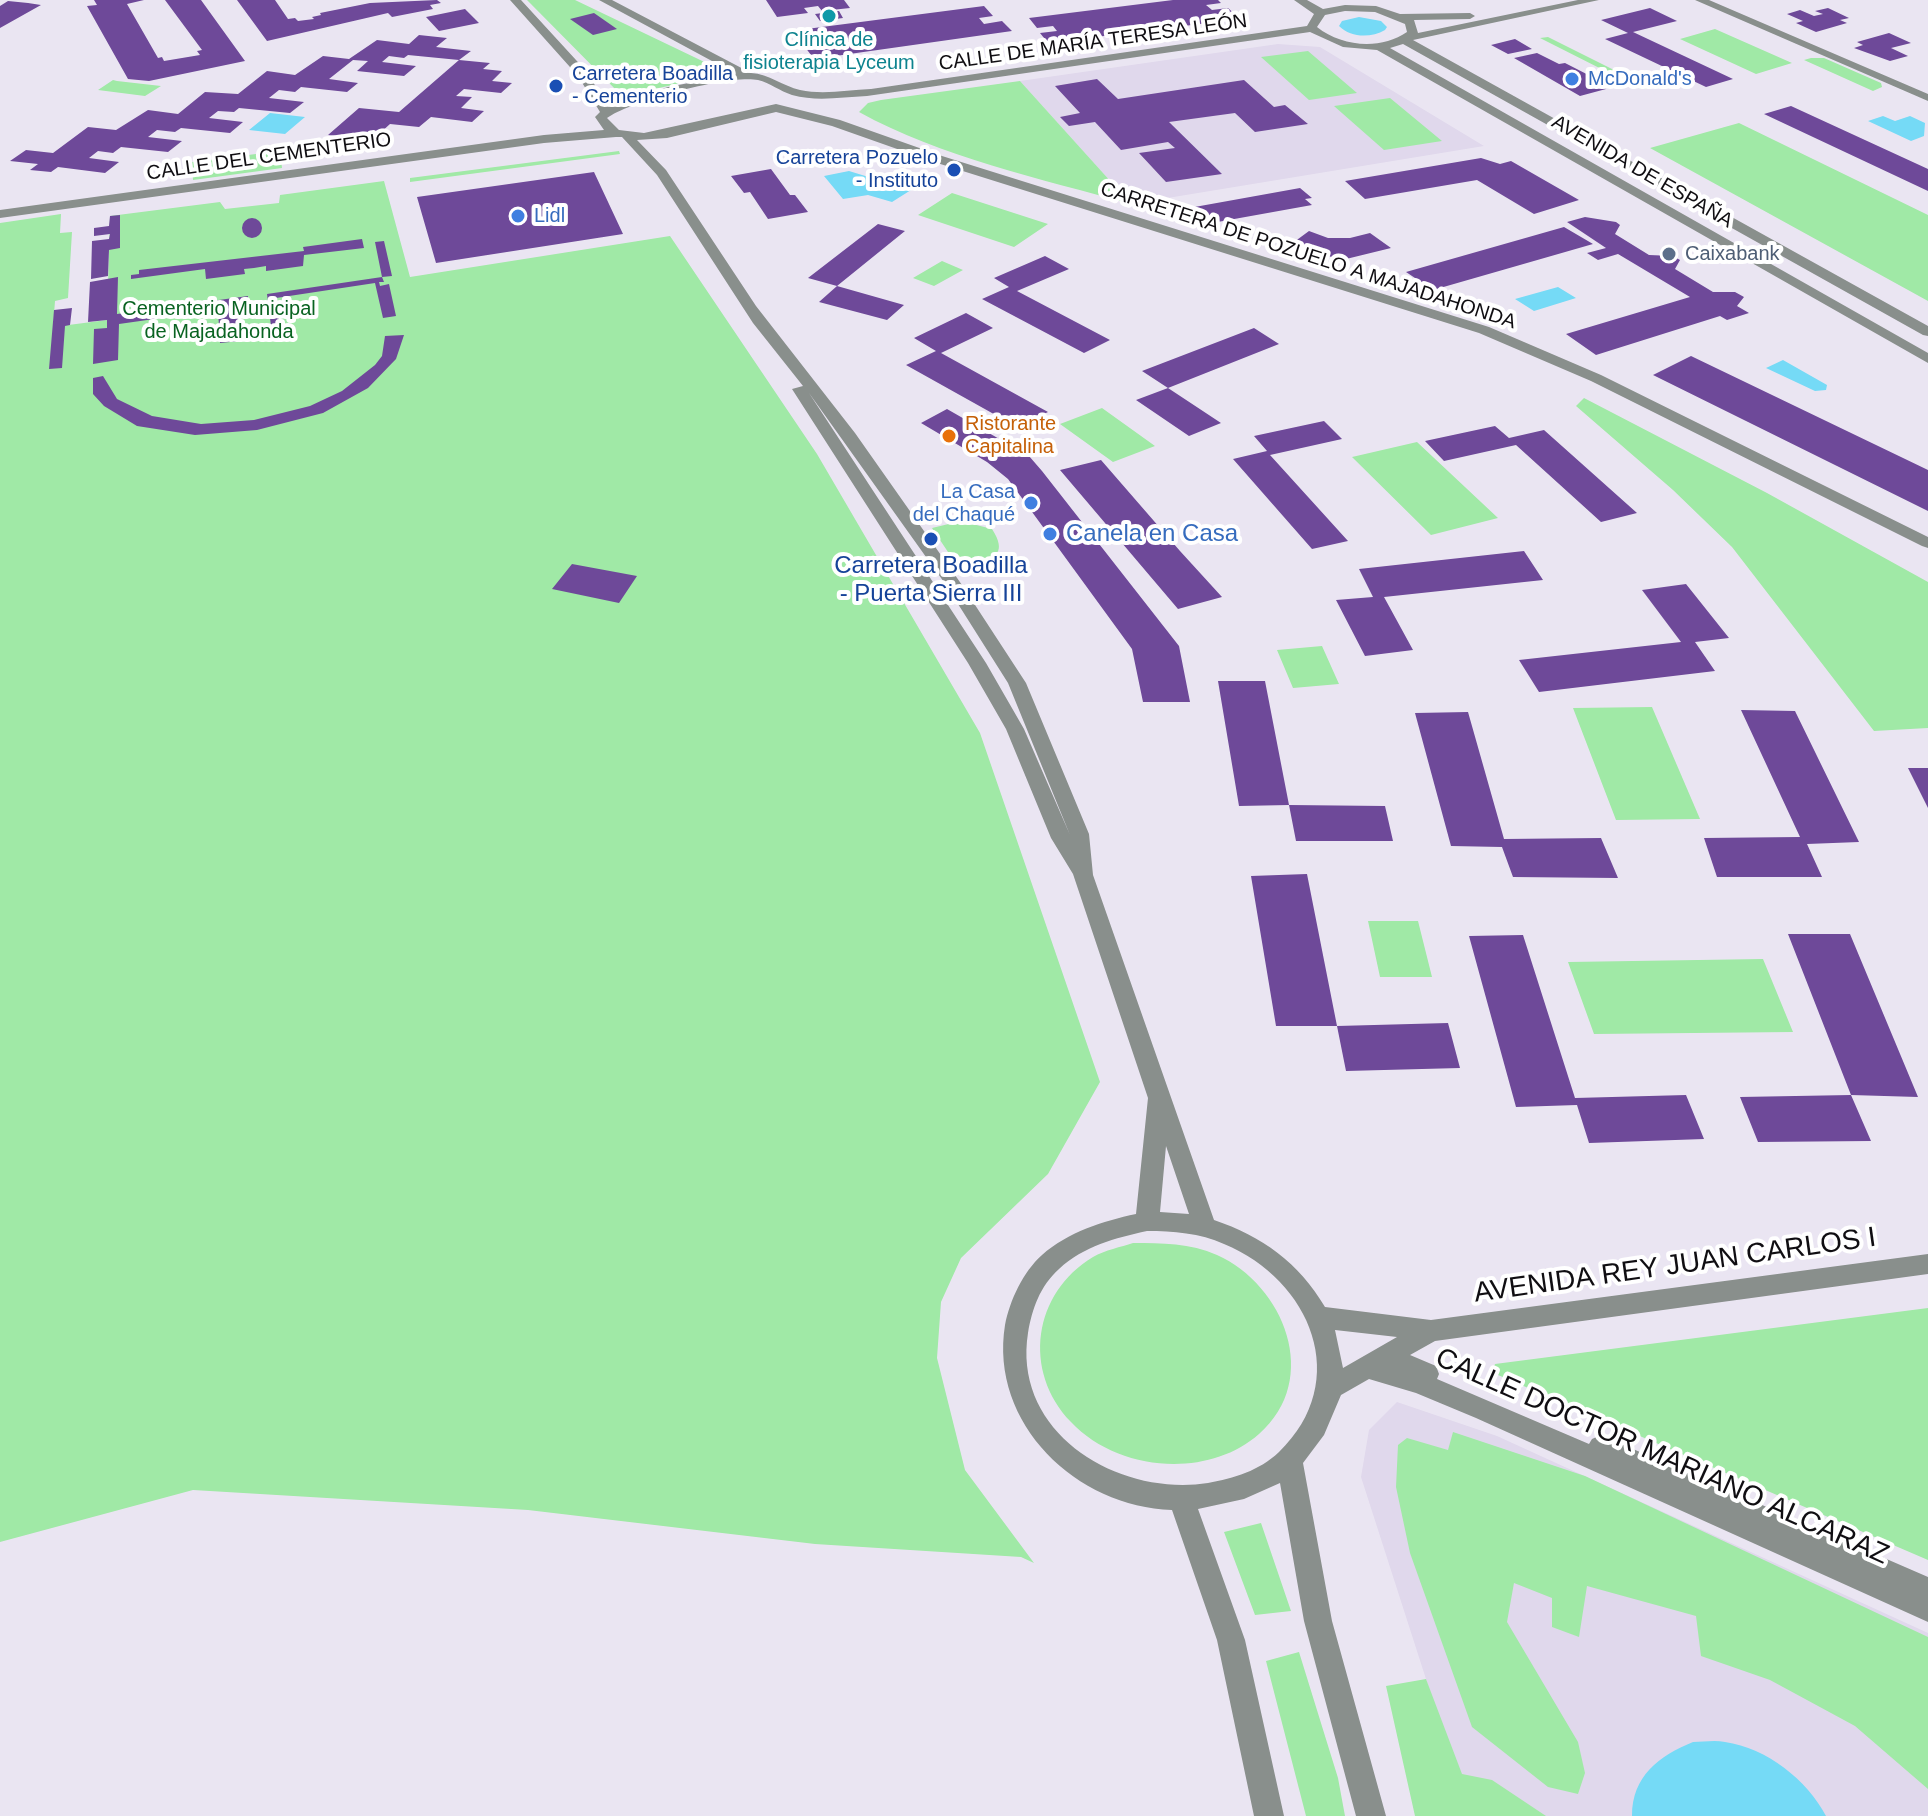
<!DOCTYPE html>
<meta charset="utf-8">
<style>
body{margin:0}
canvas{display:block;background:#eae5f2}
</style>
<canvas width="1928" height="1816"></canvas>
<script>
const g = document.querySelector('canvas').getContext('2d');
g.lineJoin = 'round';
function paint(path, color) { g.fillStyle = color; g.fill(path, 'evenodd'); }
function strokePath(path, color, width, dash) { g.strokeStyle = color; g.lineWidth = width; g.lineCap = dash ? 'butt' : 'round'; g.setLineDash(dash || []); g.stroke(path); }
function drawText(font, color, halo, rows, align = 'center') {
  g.font = font + ' Helvetica,sans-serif'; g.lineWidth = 8; g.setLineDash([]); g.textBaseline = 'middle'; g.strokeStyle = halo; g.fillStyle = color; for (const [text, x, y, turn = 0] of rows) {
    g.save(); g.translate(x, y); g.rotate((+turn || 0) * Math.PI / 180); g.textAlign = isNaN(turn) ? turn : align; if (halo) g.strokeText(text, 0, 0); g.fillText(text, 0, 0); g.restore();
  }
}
paint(new Path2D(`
 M1278,44L1320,47L1484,146L1131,204L1020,81Z
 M1397,1402L1497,1436L1928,1633V1816H1462L1453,1763L1361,1477L1369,1430Z`), '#e0d8ec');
paint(new Path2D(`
 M527,0H575L719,69V75L622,96Z
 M1715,29L1792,63L1756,74L1680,39Z
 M1548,37L1650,88L1641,89L1540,38Z
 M1308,51L1357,93L1309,100L1261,57Z
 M1811,58H1824L1881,83L1882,87L1873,91L1804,60Z
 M113,80L117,81L161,86L145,96L98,90Z
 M1020,81L1131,204C1042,179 940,157 859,112L868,103L881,100Z
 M1390,98L1442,141L1384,150L1334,106Z
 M1739,123L1928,215V301L1650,148Z
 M280,151L282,168L193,180L192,162Z
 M619,151L620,154L410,182V178Z
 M384,181L410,277L670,236L817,454L980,733L1100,1082L1048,1174L961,1258L941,1302L937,1358L965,1470L1034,1563L1021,1557L815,1544L528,1510L193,1490L0,1542V223L61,214L60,233L72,232L68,298L55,301L53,327L107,320L110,216L220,202L225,209L279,203L280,195Z
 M952,193L1048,224L1014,247L918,215Z
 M942,261L963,270L934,286L913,278Z
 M1584,398L1767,493L1928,582V728L1874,731L1732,547L1673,490L1576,406Z
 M1102,408L1155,446L1113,462L1060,424Z
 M1417,442L1498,518L1431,535L1352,457Z
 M961,521L992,529C1016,566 972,560 950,555L932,528Z
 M1322,646L1339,684L1293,688L1277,650Z
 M1652,707L1700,819L1616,820L1573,708Z
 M1368,921H1418L1432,977H1380Z
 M1763,959L1793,1032L1594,1034L1568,962Z
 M1133,1243C1162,1243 1190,1243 1217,1255C1284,1285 1322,1379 1259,1434C1208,1479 1118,1472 1071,1422C1022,1371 1033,1293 1093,1257C1105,1250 1121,1247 1133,1243Z
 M1928,1308V1560L1498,1375L1494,1367L1495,1364Z
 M1453,1432L1585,1476L1928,1637V1789L1855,1726L1770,1680L1701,1656L1696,1616L1587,1586L1579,1637L1552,1627V1598L1514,1583L1507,1622L1578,1742L1585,1773L1578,1794L1548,1787L1472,1727L1410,1553L1396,1487L1398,1445L1407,1438L1448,1450Z
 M1261,1523L1291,1611L1255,1615L1224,1532Z
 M1299,1652L1338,1778L1345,1816H1306L1266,1661Z
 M1426,1679L1462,1774L1492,1780L1546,1816H1415L1386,1686Z`), '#a0e9a6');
paint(new Path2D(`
 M1359,17L1381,21L1387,27L1385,30C1371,38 1351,38 1339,26L1342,21Z
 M270,113L305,117L285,134L249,130Z
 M1883,116L1895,121L1910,116L1925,123L1924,136L1911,141L1868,121Z
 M849,171L911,190L892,202L868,195L843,199L824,176Z
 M1558,287L1576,298L1534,311L1515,299Z
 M1783,360L1827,385L1826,390L1815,391L1766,368Z
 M1693,1742C1703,1742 1715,1740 1725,1742C1767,1748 1807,1780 1826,1816H1632C1632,1776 1659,1756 1693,1742Z`), '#75daf6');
paint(new Path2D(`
 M94,0H144L127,4L158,58L162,57L164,61L200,55L197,51L202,50L165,0H201L245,61L149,81L128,79L87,6L97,5Z
 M237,0H275L288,19L295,18L298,21L314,19L312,17L321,15L320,13L370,3L437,0L441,3L430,5L433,9L392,17L388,13L267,41Z
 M766,0H844L850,8L822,11L818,6L804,8L808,13L777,17Z
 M1173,0H1218L1221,3L1206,5L1212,10L1228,8L1240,19L1048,43L1040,33L1057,31L1053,26L1037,28L1029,18Z
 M8,1L28,3L41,5L0,28V6Z
 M984,6L993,16L979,18L984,24L1002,21L1012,31L814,59L805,47L820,45L817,41L800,43L791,31Z
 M1650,8L1677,21L1633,32L1733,79L1706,87L1605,39L1628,33L1601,20Z
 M1828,8L1849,18L1840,20L1847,23L1816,32L1796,23L1803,21L1787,14L1800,10L1814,16L1823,14L1815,11Z
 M465,9L479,23L439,31L426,17Z
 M839,11L843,18L820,21L815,14Z
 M594,13L617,29L593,35L570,19Z
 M1889,33L1911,43L1891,48L1908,56L1890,61L1854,48L1863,45L1857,42Z
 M419,35L447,38L436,47L471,51L459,60L408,55L404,58L389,56L382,62L416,66L404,76L357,71L368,61L353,60L329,79L358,83L347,92L301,87L295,92L279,90L269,98L304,102L290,113L239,108L234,112L218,111L209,118L243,122L230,133L181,128L175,132L157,130L148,137L182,141L168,152L121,147L113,153L98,151L89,158L119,162L105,173L58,167L51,172L30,170L38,164L10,161L26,150L53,153L88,127L116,130L148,110L178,114L205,92L238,94L267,71L295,75L323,56L349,59L377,40L409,44Z
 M1515,39L1532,49L1508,54L1491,45Z
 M1537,53L1559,64L1565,63L1608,85L1601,87L1606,89L1580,96L1514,58Z
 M459,60L490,63L483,69L502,71L492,81L512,83L501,93L464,89L456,96L472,97L461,108L484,111L472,122L431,117L419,127L390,124L379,134L363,133L357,138L328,135L359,108L399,112Z
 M1097,79L1118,99L1244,80L1274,107L1285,105L1308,124L1255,132L1235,113L1169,122L1222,174L1166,182L1139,153L1175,148L1168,142L1121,150L1095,122L1069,126L1060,117L1080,113L1055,86Z
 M1791,106L1928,169V191L1764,114Z
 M1481,158L1500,164L1511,161L1579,200L1534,214L1477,180L1365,199L1345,181Z
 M771,169L790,195H795L808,212L768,219L750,192L744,193L731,176Z
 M594,172L623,234L436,263L417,197Z
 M1300,188L1312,198L1305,199L1312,205L1212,223L1205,216L1198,218L1189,208Z
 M120,215V248L109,250L108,276L91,279L92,241L109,239L110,234L94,236V228L109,226L110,216Z
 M1585,217L1616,222L1620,225L1615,234L1649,255L1673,256L1680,260L1675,269L1713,292H1735L1744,297L1737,306L1749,313L1727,320L1720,316L1596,355L1566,334L1690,297L1618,254L1598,260L1587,253L1606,248L1567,222Z
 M242 228a10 10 0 1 1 20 0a10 10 0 1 1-20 0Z
 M878,224L905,231L837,286L808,278Z
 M1564,227L1593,244L1433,290L1406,272Z
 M1309,231L1328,238H1350L1370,233L1391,248L1342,260L1290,245Z
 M362,239L364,248L304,255L303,266L266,271V266L254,268L244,269L245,274L206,279L205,269L131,279V275L139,274V270L304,251L303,247Z
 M384,241L392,276L382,277L375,242Z
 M1045,256L1069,269L1017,291L1110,340L1084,353L982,299L1009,287L994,278Z
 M118,277L117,314L248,296V300L237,302L240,341L220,343L218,310L119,324L118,360L93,364L94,329L107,328V320L88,322L90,282Z
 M382,277L384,282H379L380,286L389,284L396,316L383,318L375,283L276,298L281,332L272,334L267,294Z
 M837,286L904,305L887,320L819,302Z
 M72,308L70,325L65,326L62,368L49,369L54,310Z
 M966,313L993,328L941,353L1048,412L1017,427L906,365L936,351L914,338Z
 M1254,328L1279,344L1168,388L1142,371Z
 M404,335L396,359L368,388L323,413L257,430L195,435L137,426L104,406L93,394V378L103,376L117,399L152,416L201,424L254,420L310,406L342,391L375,365L382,356L385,336Z
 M1691,356L1928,470V511L1653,375Z
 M1168,388L1221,423L1189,436L1136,400Z
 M947,409L1029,456L1042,471L1179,646L1190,702H1143L1132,649L1008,479L987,462L921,423Z
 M1324,421L1342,439L1270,455L1348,541L1312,549L1233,459L1267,451L1254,436Z
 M1495,426L1509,438L1544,430L1637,513L1601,522L1516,445L1444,461L1425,441Z
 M1101,460L1180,551L1222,597L1178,609L1060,470Z
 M1524,551L1543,580L1384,597L1413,650L1365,656L1336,600L1373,597L1359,569Z
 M572,564L637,576L619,603L552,589Z
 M1686,584L1729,638L1695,642L1715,671L1539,692L1519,660L1681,642L1642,590Z
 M1218,681H1265L1289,805L1239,806Z
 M1741,710L1795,711L1859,842L1807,844L1822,877H1717L1704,838L1800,837Z
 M1468,712L1504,839L1601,838L1618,878L1513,877L1502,847L1451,846L1415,713Z
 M1908,768H1928V808Z
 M1289,805L1385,806L1393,841H1296Z
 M1307,874L1337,1026H1276L1251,876Z
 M1788,934H1850L1918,1097L1851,1095Z
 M1523,935L1575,1098L1686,1095L1704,1139L1589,1143L1577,1105L1516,1107L1469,936Z
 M1448,1023L1460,1068L1346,1071L1337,1026Z
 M1851,1095L1871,1141L1758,1142L1740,1097Z`), '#6e4999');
paint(new Path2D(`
 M510,0H521L587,72L608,107L668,87L736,74L599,0H612L751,73C769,74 783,86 800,90C823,95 848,90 871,89L1307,26L1314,14L1294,0H1307L1323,9L1345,5L1376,6L1400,14L1470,13L1475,16L1470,19L1414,20L1418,33L1578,0H1599L1413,40L1928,326V336L1923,335L1403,44L1390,48L1928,353V363L1377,50L1343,47L1310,32L867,96C842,97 817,102 792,95C780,91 770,83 758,80C730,74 630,101 607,118L619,130L644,133L776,104L840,120L942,156L1489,327L1601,375L1928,537V548L1922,546L1591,381L1479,333L934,162L832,126L776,112L667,138L637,140L666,170L756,306L855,433L962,585L1026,683L1089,834L1093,875L1214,1220C1262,1236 1299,1263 1325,1307L1431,1320L1928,1254V1274L1435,1341L1410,1355L1436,1366L1439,1374L1437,1379L1589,1444L1592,1439L1601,1435L1610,1439L1928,1577V1622L1476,1418L1416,1393L1369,1379L1341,1395L1324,1435L1303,1463L1332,1621L1386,1816H1356L1304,1621L1280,1483L1244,1499L1198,1509L1245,1640L1284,1816H1254L1217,1640L1172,1510C1077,1507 989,1424 1005,1325C1010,1300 1023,1272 1042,1255C1068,1232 1103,1221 1136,1214L1148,1098L1073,874L1051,838L1006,729L968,663L792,389L803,386L753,323L657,175L622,137H616L544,143L0,218V210L544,135L604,130L595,117L600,112L578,76ZM1345,11L1375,12L1405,24L1407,32C1381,50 1342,47 1317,27L1325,15ZM809,393L946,585L1008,683L1070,835L1024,729L986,663ZM1166,1146L1189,1214L1160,1212ZM1147,1231C1173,1231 1200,1233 1224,1244C1311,1280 1353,1381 1279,1452C1259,1471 1234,1478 1208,1483C1119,1497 1012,1434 1028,1333C1032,1309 1040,1286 1059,1269C1084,1246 1115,1238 1147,1231ZM1335,1330L1397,1337L1343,1368Z
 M1695,0H1709L1928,94V101Z`), '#898f8c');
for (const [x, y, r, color] of [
 [829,16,8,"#0f9aa8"],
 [1572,79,8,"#3f7fe0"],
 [556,86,8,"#1a4fb4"],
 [954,170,8,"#1a4fb4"],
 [518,216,8,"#3f7fe0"],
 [1669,254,8,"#5c6f8a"],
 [949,436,8,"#e8710a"],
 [1031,503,8,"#3f7fe0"],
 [1050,534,8,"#3f7fe0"],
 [931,539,8,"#1a4fb4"]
]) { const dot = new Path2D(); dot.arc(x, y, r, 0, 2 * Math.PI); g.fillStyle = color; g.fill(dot); strokePath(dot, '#fff', 3); }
drawText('20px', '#0d838f', '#fff', [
 ["Clínica de",829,40],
 ["fisioterapia Lyceum",829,63]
]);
drawText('20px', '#100e12', '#fff', [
 ["CALLE DE MARÍA TERESA LEÓN",1093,43,-8],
 ["CALLE DEL CEMENTERIO",269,157,-8],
 ["AVENIDA DE ESPAÑA",1642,172,30],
 ["CARRETERA DE POZUELO A MAJADAHONDA",1308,256,18]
]);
drawText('20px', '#164399', '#fff', [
 ["Carretera Boadilla",572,74],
 ["- Cementerio",572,97],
 ["Carretera Pozuelo",938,158,"right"],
 ["- Instituto",938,181,"right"]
], 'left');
drawText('20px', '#366cbe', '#fff', [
 ["McDonald's",1588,79],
 ["Lidl",534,216],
 ["La Casa",1015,492,"right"],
 ["del Chaqué",1015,515,"right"]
], 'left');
drawText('20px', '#4e5e75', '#fff', [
 ["Caixabank",1685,254]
], 'left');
drawText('20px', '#096321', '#fff', [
 ["Cementerio Municipal",219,309],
 ["de Majadahonda",219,332]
]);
drawText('20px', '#c56008', '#fff', [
 ["Ristorante",965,424],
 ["Capitalina",965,447]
], 'left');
drawText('24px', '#366cbe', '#fff', [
 ["Canela en Casa",1066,534]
], 'left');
drawText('24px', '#164399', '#fff', [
 ["Carretera Boadilla",931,566],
 ["- Puerta Sierra III",931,594]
]);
drawText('28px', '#100e12', '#fff', [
 ["AVENIDA REY JUAN CARLOS I",1675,1266,-8],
 ["CALLE DOCTOR MARIANO ALCARAZ",1662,1457,24]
]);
</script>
